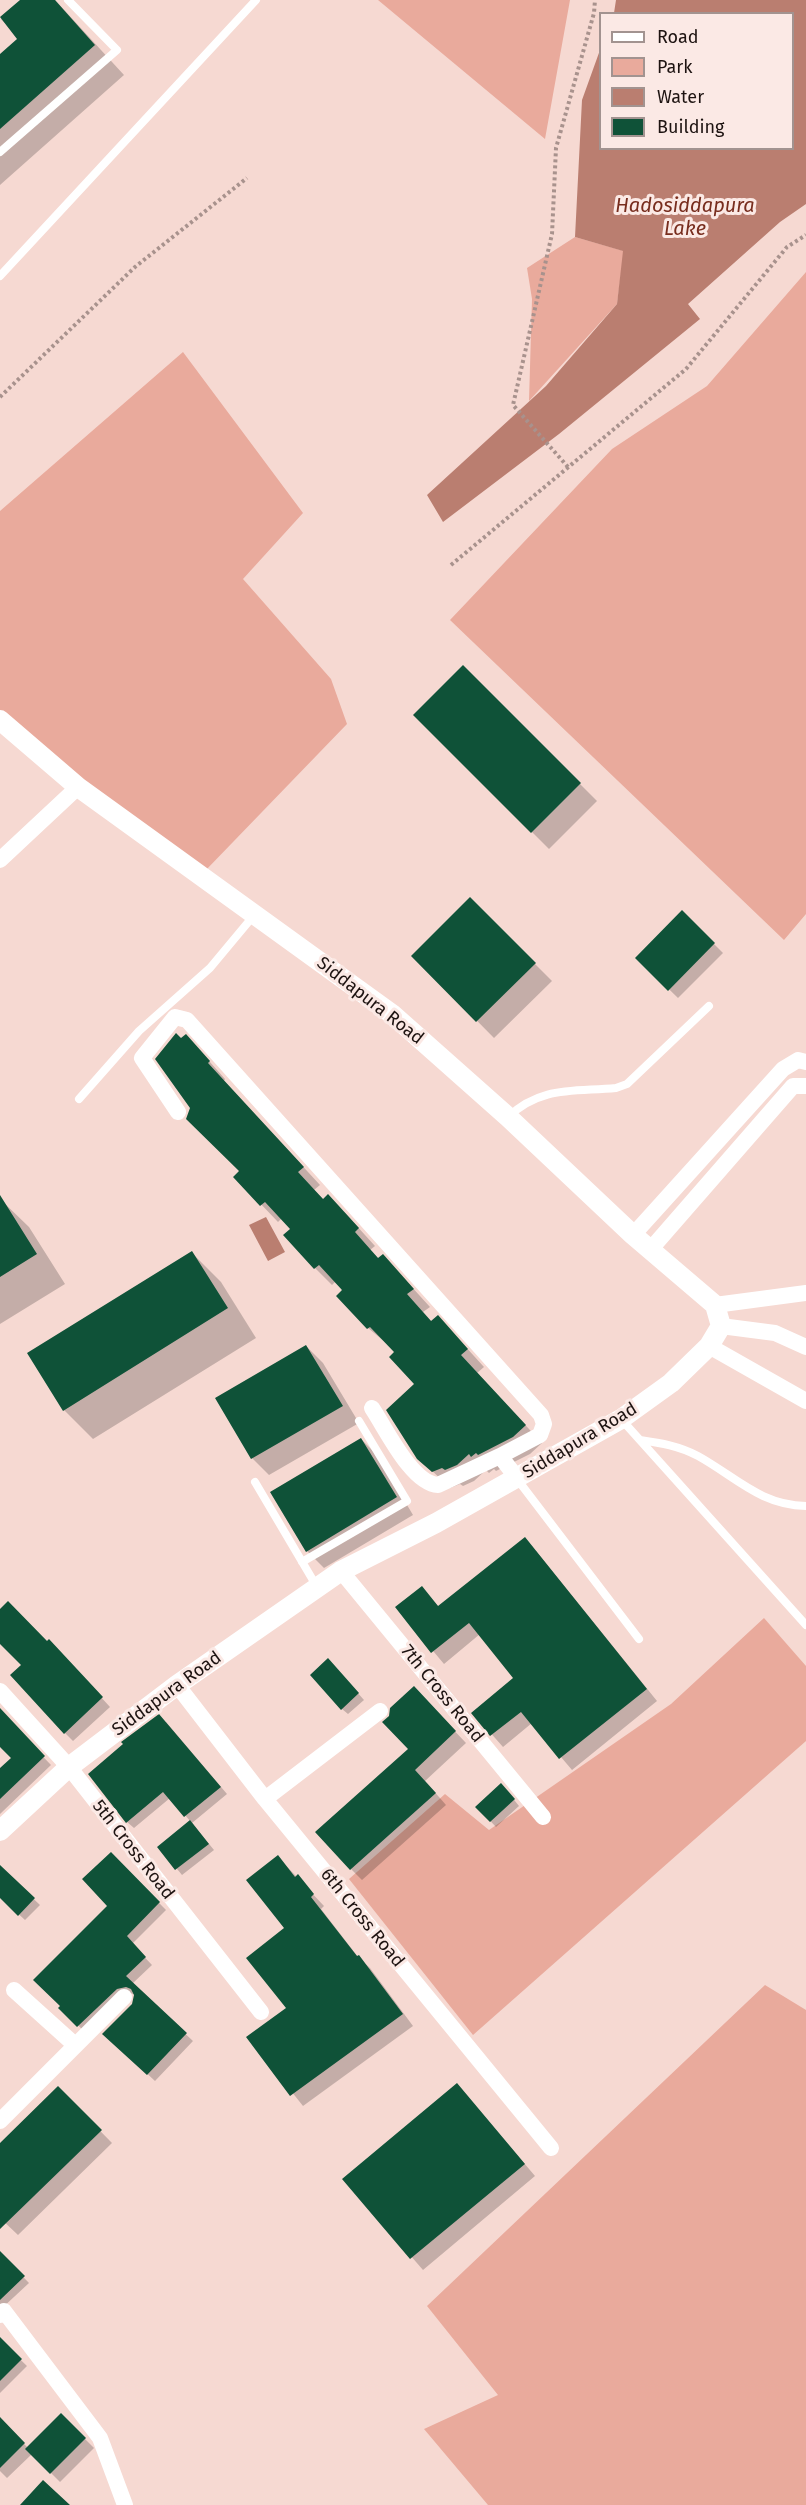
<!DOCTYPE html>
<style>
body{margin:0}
#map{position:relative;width:806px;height:2505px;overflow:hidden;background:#f6d9d2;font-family:"Fira Sans",sans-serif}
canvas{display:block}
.legend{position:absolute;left:599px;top:12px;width:195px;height:138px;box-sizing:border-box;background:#fbe9e5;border:2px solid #a29390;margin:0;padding:8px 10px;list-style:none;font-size:18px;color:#1d1311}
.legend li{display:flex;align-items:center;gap:12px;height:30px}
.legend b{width:30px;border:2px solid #a29390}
</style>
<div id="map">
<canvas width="806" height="2505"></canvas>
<ul class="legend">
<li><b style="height:8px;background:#fff"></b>Road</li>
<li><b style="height:16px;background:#e9aa9c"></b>Park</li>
<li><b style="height:16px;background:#ba7e70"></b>Water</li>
<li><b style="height:16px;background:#0f5238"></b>Building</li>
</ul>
</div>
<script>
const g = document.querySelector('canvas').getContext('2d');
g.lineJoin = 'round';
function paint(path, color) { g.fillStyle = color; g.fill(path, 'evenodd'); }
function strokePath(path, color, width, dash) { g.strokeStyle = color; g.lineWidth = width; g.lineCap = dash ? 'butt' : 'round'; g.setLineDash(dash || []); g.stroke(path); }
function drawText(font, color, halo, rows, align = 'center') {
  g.font = font + ' "Fira Sans",sans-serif'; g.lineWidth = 6; g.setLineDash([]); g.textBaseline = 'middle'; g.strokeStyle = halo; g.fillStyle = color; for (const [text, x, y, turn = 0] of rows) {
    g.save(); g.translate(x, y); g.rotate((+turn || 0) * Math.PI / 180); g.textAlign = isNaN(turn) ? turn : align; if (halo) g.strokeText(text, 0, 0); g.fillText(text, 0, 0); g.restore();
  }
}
paint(new Path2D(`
 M378,0H570L545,139Z
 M575,237L624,251L617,304L529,401L532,299L527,268Z
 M806,272V914L784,940L450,620L612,449L707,386Z
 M183,352L303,513L243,579L331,679L347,724L205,871L0,730V511Z
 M764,1618L806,1666V1741L473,2035L349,1879L445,1794L489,1830L671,1704Z
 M765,1985L806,2010V2505H488L424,2429L498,2395L427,2306Z`), '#e9aa9c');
paint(new Path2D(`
 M616,0H806V204L780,222L688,304L700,319L559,434L443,522L427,495L546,386L617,304L623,251L575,237L582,100L600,50V148H792V14L614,13Z
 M266,1217L285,1252L268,1261L249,1225Z`), '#ba7e70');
paint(new Path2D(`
 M22,0H55L124,75L0,185V56L19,39L1,19Z
 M463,667L597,801L549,849L415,715Z
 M470,899L552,981L494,1038L413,956Z
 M682,912L723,953L678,998L637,958Z
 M202,1053L225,1079L224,1081L320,1185L314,1190L324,1200L345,1213L375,1246L370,1250L379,1259L399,1273L430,1307L423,1312L432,1322L454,1334L484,1367L477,1373L542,1443L530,1454L496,1471L494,1469L489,1473L486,1470L474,1481L463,1486L460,1484L450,1488L427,1466L416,1384L397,1352L368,1328L336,1281L332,1285L315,1268L292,1229L282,1218L278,1222L235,1177L241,1172L191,1108Z
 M0,1199L29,1227L65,1284L0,1324Z
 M192,1253L221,1282L256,1338L93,1439L64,1410Z
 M306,1346L323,1363L359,1423L269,1475L252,1458Z
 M361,1439L378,1456L413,1515L324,1568L307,1551Z
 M536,1551L657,1701L572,1770L532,1723L503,1747L473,1713L515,1679L480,1634L444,1664L397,1608L422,1588L439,1607Z
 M0,1611L57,1649L110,1707L73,1741L65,1733L23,1665L0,1641Z
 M334,1666L364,1700L348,1714L342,1709Z
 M414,1688L466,1743L425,1781L446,1805L362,1880L351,1869L410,1749Z
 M0,1712L51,1765L0,1814V1770L13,1758L0,1744Z
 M166,1722L227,1794L192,1823L214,1850L182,1875L159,1847L191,1822L170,1798L134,1828L127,1822Z
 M507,1791L519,1806L496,1827L477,1807Z
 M111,1854L166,1910L132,1944L152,1965L132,1984L193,2041L155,2081L111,2040L133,2005L136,1995L130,1993L85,2032L60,2008L109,1906Z
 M278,1857L324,1906L321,1909L358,1957L370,1968L413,2026L303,2106L249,2038L288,2009L286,1929Z
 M0,1867L40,1905L25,1920L0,1897Z
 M58,2088L112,2143L18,2235L0,2218V2145Z
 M468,2097L535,2176L423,2270L344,2179Z
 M0,2253L29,2283L0,2310Z
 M0,2340L27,2366L0,2393Z
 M61,2415L94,2448L60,2482L32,2454L7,2478L0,2471V2419L28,2448Z`), '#0003');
paint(new Path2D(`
 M20,0H55L95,45L0,129V54L17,39L0,17Z
 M463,665L581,783L531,833L413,715Z
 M470,897L536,963L476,1022L411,956Z
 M682,910L715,943L668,991L635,958Z
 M176,1033L181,1038L186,1034L210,1061L208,1063L304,1167L298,1172L323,1199L328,1194L359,1228L355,1232L378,1258L383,1254L414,1289L407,1294L431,1321L438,1315L468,1349L461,1355L526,1425L513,1437L478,1455L476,1453L471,1457L469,1454L457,1465L445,1470L442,1468L432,1472L417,1459L386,1410L414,1384L389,1357L394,1352L370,1327L367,1329L336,1296L342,1290L319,1265L314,1269L283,1235L290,1229L265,1202L260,1206L233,1177L239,1171L186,1119L190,1108L155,1059Z
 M0,1195L37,1254L0,1277Z
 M192,1251L228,1308L63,1411L27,1353Z
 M306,1345L343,1406L251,1459L215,1398Z
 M361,1438L397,1497L306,1552L270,1492Z
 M525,1537L647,1689L559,1759L521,1712L490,1736L471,1713L513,1678L469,1623L431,1653L395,1607L422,1586L438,1606Z
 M8,1601L47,1641L49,1639L103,1697L64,1734L10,1675L21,1665L0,1644V1609Z
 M328,1658L359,1693L341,1710L310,1675Z
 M414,1686L456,1731L415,1770L436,1793L350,1870L315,1832L408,1749L382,1722L389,1716L390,1708Z
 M0,1708L45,1756L0,1799V1768L11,1758L0,1747Z
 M159,1714L221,1787L184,1817L163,1792L126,1823L88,1774L123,1744L121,1742Z
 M501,1783L515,1799L490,1822L475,1807Z
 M190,1820L209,1844L175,1870L157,1847Z
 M111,1852L160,1902L127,1936L146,1957L126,1976L187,2033L147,2075L102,2034L132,2004L134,1995L131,1989L126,1987L117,1989L77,2027L58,2008L60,2006L33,1980L107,1906L82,1879Z
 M278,1855L295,1877L298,1874L314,1894L311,1897L357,1956L359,1955L403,2014L290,2096L246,2037L286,2008L246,1958L284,1928L246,1880Z
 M0,1865L35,1898L18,1916L0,1898Z
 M457,2083L525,2164L410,2259L342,2179Z
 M58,2086L102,2130L0,2229V2143Z
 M0,2251L25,2276L0,2300Z
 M0,2337L22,2359L0,2381Z
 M61,2413L86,2438L50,2474L25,2449Z
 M0,2417L25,2443L0,2468Z
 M43,2480L70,2505H20Z`), '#0f5238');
strokePath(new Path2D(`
 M0,397L135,267L247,178
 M568,467L513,405L552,234L556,148L594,13L595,0
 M451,565L686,369L787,247L806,235`), '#a8928d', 4, [3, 3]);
strokePath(new Path2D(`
 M0,152L117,50L68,0
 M0,276L256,0
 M79,1099L139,1031L210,968L255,914
 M508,1117C541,1086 573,1092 616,1088L627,1084L709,1006
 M621,1419L806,1625
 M640,1440C661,1443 679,1446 698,1456C736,1477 760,1505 806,1506
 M517,1479L639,1639
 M255,1482L317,1587
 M302,1562L407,1501L359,1421`), '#fff', 8);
strokePath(new Path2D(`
 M0,860L78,787
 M178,1112L142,1058L175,1017L187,1020L541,1415L544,1424L540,1435L500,1456L517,1478
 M633,1235L783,1069L798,1060L806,1062
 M650,1250L793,1086H806
 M715,1305L806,1293
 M721,1326L775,1333L806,1347
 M709,1346L806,1401
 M372,1408C386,1429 412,1484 438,1485L500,1456
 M341,1571L543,1817
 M177,1685L265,1799L551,2148
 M0,1691L69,1767L261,2012
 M265,1799L380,1711
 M14,1990L75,2045
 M0,2121L124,1997
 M0,2315L4,2311L100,2438L125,2505`), '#fff', 16);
strokePath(new Path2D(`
 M0,720L78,787L392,1014L508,1117L633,1235L715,1305L721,1326L709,1346L671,1383L621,1419L436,1523L341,1571L177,1685L69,1767L0,1831`), '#fff', 20);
drawText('18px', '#1d1311', '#fbe9e5', [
 ["Siddapura Road",370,1001,38],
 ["Siddapura Road",580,1441,-31],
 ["Siddapura Road",167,1694,-36],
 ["7th Cross Road",442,1694,51],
 ["5th Cross Road",133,1850,52],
 ["6th Cross Road",362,1918,51]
]);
drawText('italic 20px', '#782d1e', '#fbe9e5', [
 ["Hadosiddapura",685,206],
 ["Lake",685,229]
]);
</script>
